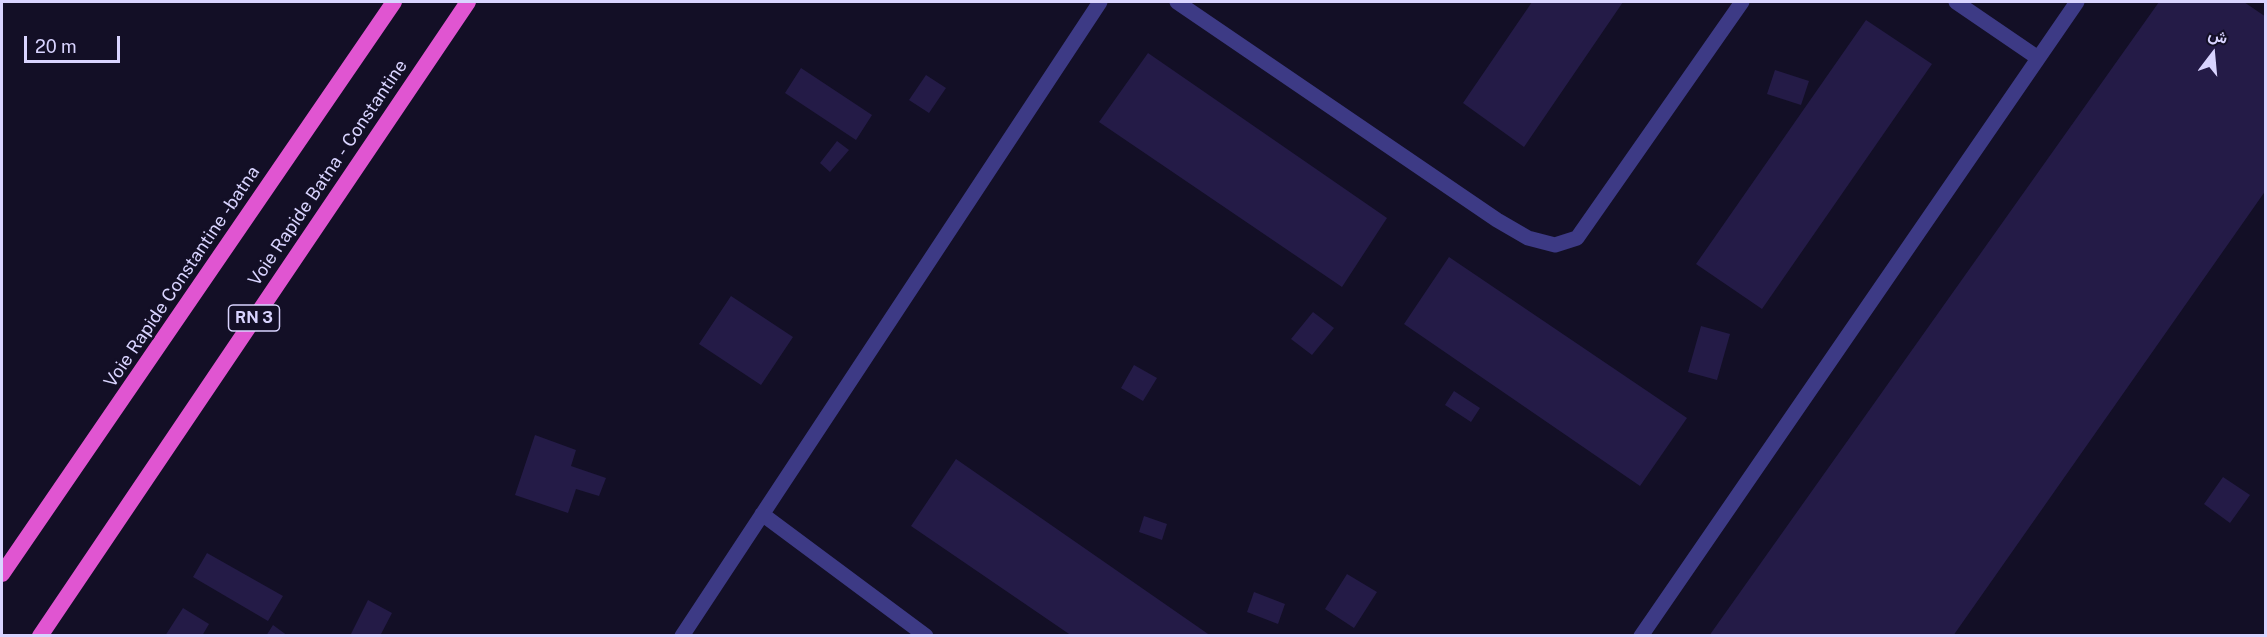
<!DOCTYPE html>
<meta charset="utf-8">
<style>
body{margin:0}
#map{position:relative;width:2267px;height:637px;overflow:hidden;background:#130f26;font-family:"Public Sans",Vazirmatn,sans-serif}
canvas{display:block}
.frame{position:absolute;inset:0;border:3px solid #d9d4ff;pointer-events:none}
.north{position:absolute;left:2183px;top:24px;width:60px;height:60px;-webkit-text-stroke:4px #130f26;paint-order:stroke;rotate:16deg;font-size:16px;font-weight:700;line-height:24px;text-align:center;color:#d9d4ff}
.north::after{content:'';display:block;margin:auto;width:21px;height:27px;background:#d9d4ff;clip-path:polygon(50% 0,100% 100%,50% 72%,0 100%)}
.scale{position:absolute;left:24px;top:36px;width:96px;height:27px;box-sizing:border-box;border:3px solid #d9d4ff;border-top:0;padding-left:8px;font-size:18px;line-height:21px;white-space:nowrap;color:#d9d4ff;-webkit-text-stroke:4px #130f26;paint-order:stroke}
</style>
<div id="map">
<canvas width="2267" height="637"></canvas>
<div class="frame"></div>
<div class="north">ش</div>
<div class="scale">20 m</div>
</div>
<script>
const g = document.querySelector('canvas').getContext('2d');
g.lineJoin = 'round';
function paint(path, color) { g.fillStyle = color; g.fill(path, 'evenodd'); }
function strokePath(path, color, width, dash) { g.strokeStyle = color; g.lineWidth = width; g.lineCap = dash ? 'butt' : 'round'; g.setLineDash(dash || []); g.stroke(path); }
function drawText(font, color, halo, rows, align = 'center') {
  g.font = font + ' "Public Sans",sans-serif'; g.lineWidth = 5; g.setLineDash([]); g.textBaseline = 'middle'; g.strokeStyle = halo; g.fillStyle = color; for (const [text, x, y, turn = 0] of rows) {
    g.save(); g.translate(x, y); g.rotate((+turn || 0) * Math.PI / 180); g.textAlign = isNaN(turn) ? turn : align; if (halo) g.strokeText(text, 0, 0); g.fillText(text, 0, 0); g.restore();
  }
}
paint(new Path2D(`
 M1532,2H1623L1524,147L1463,103Z
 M2159,2H2244L2266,17V190L1953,636H1709Z
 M1866,20L1932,64L1762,309L1696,264Z
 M1148,53L1387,218L1342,287L1099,122Z
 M801,68L872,115L856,140L785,93Z
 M1775,70L1809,81L1801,105L1767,94Z
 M926,75L946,88L929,113L909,100Z
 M837,141L849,150L830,172L820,163Z
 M1449,257L1687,418L1640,486L1404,324Z
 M731,296L793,337L761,385L699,344Z
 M1313,312L1334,328L1312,355L1291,339Z
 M1701,326L1730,334L1717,380L1688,372Z
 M1134,365L1157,378L1143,401L1121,388Z
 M1454,391L1480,408L1471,422L1445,405Z
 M535,435L576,450L571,466L606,478L599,496L576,489L568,513L515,495Z
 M956,459L1211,636H1072L911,526Z
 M2223,477L2250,495L2230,523L2204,504Z
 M1144,516L1167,524L1162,540L1139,532Z
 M207,553L283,596L268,621L193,577Z
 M1347,574L1377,592L1354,628L1325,609Z
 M1254,592L1285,604L1278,624L1247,612Z
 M368,600L392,613L380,636H350Z
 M183,608L209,624L202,636H165Z
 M273,625L288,636H266Z`), '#241b47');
strokePath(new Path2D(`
 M1177,2L1497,220L1528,238L1555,245L1577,238L1742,2
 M1956,2L2038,58
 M762,514L926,636
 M682,636L1100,2
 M1641,636L2077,2`), '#3d3a85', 15);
strokePath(new Path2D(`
 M2,574L394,2
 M40,636L468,2`), '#e055d1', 16);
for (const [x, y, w] of [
 [254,318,51]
]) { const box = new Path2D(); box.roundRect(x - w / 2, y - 13, w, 26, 4.5); g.fillStyle = '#130f26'; g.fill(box); strokePath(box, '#d9d4ff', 1.5); }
drawText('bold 16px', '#d9d4ff', null, [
 ["RN 3",254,318]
]);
drawText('18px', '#d9d4ff', '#130f26', [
 ["Voie Rapide Batna - Constantine",328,173,-56],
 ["Voie Rapide Constantine -batna",182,277,-56]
]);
</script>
